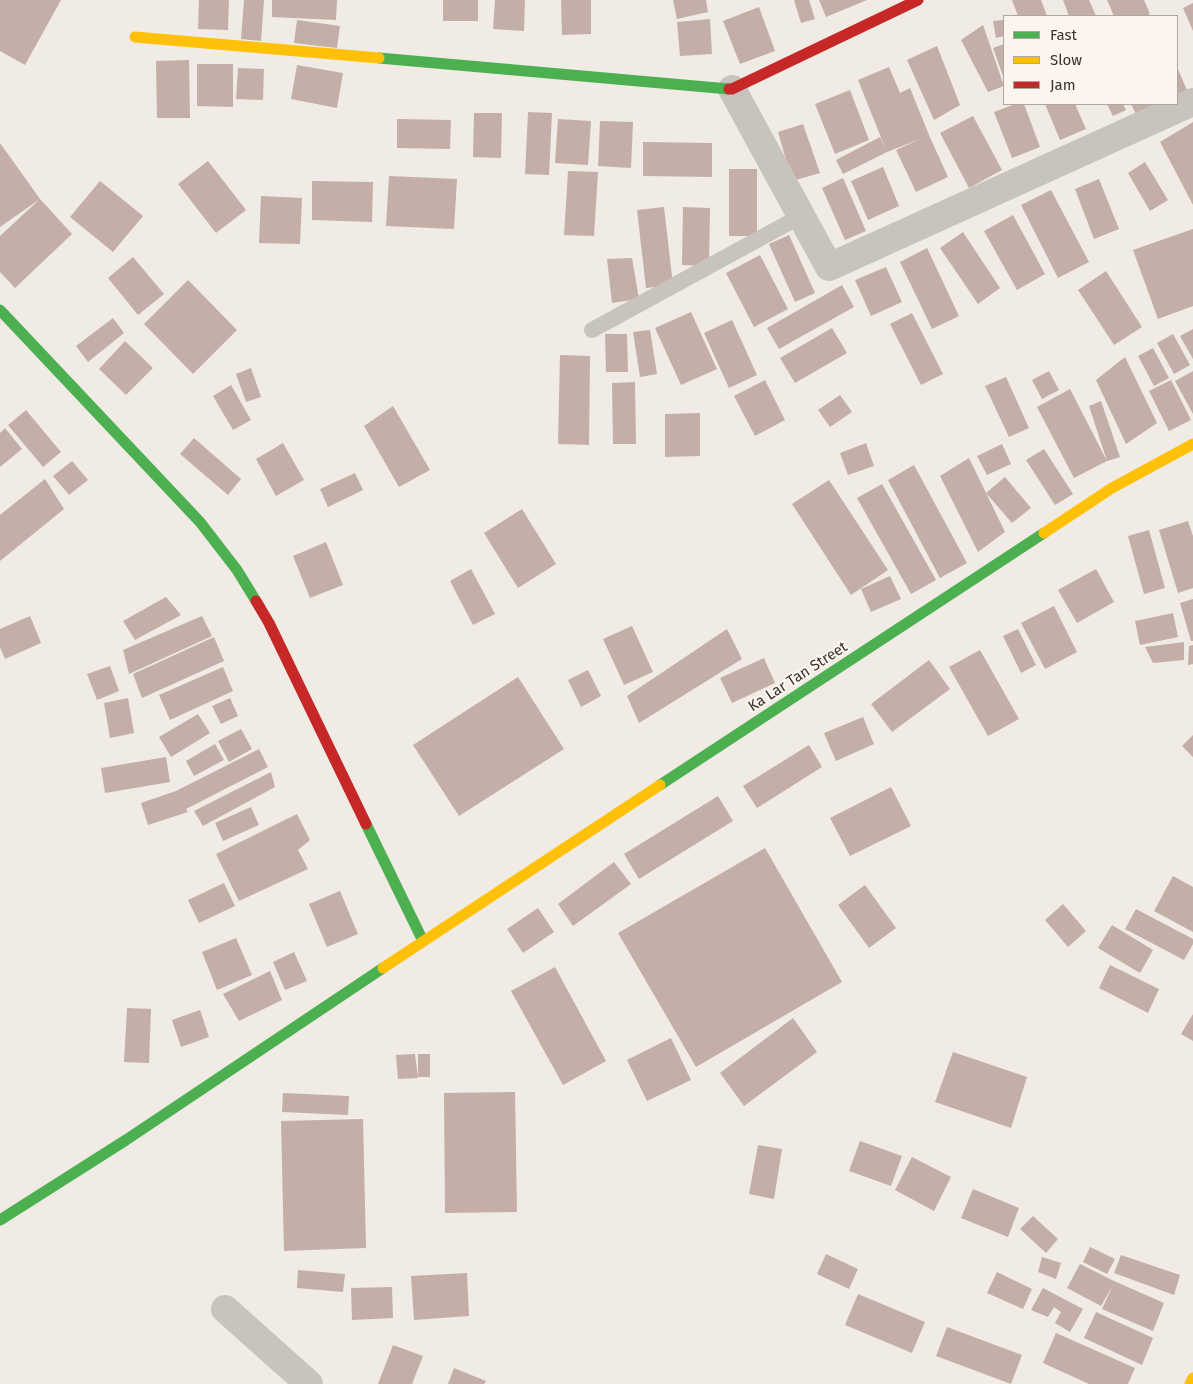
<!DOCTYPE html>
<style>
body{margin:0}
#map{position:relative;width:1193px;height:1384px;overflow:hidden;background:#f0ebe5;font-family:"Fira Sans",sans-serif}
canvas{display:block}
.legend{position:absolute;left:1003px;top:15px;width:175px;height:90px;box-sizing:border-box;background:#fbf5ee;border:1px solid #aea6a0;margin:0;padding:6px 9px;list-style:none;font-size:15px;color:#3b302b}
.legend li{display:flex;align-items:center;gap:10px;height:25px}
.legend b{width:25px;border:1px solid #aea6a0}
</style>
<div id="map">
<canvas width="1193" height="1384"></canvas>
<ul class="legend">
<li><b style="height:6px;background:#4caf50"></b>Fast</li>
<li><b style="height:6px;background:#ffc107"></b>Slow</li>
<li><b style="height:6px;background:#c62828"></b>Jam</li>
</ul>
</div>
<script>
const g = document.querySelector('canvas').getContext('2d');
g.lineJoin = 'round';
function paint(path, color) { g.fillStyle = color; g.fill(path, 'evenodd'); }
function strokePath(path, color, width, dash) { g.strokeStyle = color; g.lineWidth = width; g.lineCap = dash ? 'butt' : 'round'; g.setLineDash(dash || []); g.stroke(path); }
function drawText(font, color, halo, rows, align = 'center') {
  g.font = font + ' "Fira Sans",sans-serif'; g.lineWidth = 4.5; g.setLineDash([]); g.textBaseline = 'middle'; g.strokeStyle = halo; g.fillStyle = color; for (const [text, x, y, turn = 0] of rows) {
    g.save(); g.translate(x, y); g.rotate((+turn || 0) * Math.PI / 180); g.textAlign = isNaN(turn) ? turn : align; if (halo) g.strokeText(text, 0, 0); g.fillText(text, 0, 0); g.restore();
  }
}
paint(new Path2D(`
 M0,0H61L25,65L0,51Z
 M199,0H229L228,30L198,29Z
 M244,0H264L261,41L241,39Z
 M272,0H337L336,20L272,17Z
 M443,0H478V21H443Z
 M495,0H525L524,31L493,29Z
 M561,0H591V34L562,35Z
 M673,0H706L708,12L677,19Z
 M794,0H809L815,19L801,23Z
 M819,0H867L826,17Z
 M1012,0H1041L1047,16H1018Z
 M1063,0H1089L1096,16H1069Z
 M1107,0H1144L1150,14L1145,16H1114Z
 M1193,3V31L1183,8Z
 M759,7L775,51L740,64L723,21Z
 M710,19L712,54L680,56L677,22Z
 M297,20L340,26L337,48L294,43Z
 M1004,20V36L996,38L993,21Z
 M983,25L1004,86L988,92L961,40Z
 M1004,44V79L993,48Z
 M937,46L960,105L934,120L907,60Z
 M189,60L190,118H157L156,61Z
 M197,64H233V107L197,106Z
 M297,65L343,73L337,108L291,99Z
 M889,67L900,93L910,88L929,135L948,177L916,192L896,150L920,139L887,152L843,174L836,160L880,137L886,150L858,80Z
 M1177,67L1190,97L1177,103Z
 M238,68L264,69L263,100L236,99Z
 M850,90L869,140L835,154L815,104Z
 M1015,104H1024L1040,147L1012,158L994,112Z
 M1045,104H1075L1086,129L1060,140Z
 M1107,104H1123L1126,110L1113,116Z
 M1131,104H1155L1157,107L1138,118Z
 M528,112L552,113L549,175L525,174Z
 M474,113H502L501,158L473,157Z
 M973,116L1002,170L969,188L940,133Z
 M397,119L451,120L450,149L397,148Z
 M558,119L591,121L588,165L555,163Z
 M600,121L633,122L631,168L598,166Z
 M1193,122V205L1160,142Z
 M803,124L820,173L792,181L778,132Z
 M643,142L712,143V177L643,176Z
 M0,143L40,199L0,227Z
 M208,161L246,210L216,233L178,184Z
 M1145,162L1168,200L1150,211L1128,173Z
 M883,167L899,206L868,220L851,181Z
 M729,169H757V236H729Z
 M568,171L598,172L594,236L564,235Z
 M389,176L457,179L454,229L386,226Z
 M843,178L866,231L845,240L822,188Z
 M1099,179L1119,229L1094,239L1075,189Z
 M100,181L143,216L113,252L70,217Z
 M312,181L373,182L372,222L312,220Z
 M1051,190L1089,262L1058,278L1021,205Z
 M261,196L302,198L300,244L259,243Z
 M40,199L72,234L15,288L0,272V236Z
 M664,207L673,285L646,288L637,210Z
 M683,207L710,208L709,266L682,265Z
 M1013,215L1045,274L1017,290L984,231Z
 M1193,229V306L1158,319L1133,250Z
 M963,232L1000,288L978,304L940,248Z
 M789,235L815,293L795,302L769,244Z
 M927,248L959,316L932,329L900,262Z
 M760,255L788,309L754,327L726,273Z
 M133,257L164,294L138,315L108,278Z
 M632,258L639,299L612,303L607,259Z
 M886,267L902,302L871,316L855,280Z
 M1106,271L1142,327L1114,345L1078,290Z
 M188,280L237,330L193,374L144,324Z
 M842,285L854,307L779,349L767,328Z
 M691,312L717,369L681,385L655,328Z
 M912,313L943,374L921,385L890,324Z
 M113,318L124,333L88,362L76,346Z
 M732,320L757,375L729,388L704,333Z
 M832,328L847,353L795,383L780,358Z
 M1193,329V359L1180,336Z
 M650,330L657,374L640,377L633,332Z
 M605,334H627L628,372H606Z
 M1173,334L1190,365L1174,374L1157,343Z
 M125,341L153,368L126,395L99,369Z
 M1153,348L1169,378L1154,386L1138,356Z
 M560,355L590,356L589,445L558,444Z
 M1125,357L1157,423L1126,444L1096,380Z
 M251,368L261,397L246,402L236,374Z
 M1049,371L1059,390L1042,399L1032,380Z
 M1193,371V414L1175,381Z
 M1006,377L1029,428L1009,437L985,386Z
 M765,380L785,420L755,436L734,396Z
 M1171,380L1191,420L1169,431L1149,391Z
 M635,382L636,444H613L612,383Z
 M231,385L251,420L233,430L213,396Z
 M1070,389L1107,461L1074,478L1037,407Z
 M840,395L852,412L830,427L818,410Z
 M1101,401L1120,457L1107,461L1089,406Z
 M393,406L430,470L399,487L364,426Z
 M26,410L61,452L43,467L8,425Z
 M700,413V456L665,457V414Z
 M5,428L22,449L0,467V433Z
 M194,438L241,479L228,495L180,454Z
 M283,443L304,480L276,496L256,459Z
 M866,443L874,466L848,475L840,453Z
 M1002,444L1011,464L987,475L977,456Z
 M1044,449L1073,494L1055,505L1026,460Z
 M969,458L1005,532L978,552L940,476Z
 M72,461L88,480L69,495L53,476Z
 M914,465L967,563L940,578L888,480Z
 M355,473L363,490L328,507L320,489Z
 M1005,477L1031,508L1012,523L986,493Z
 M45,479L64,509L0,561V515Z
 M829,480L888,570L851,595L792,504Z
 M882,484L936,580L911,594L857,498Z
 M522,509L556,564L518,588L484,533Z
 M1188,521L1193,536V588L1178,593L1159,530Z
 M1149,530L1165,588L1144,594L1128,536Z
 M326,542L343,585L310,598L293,556Z
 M471,569L495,614L473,625L450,581Z
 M1096,569L1114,602L1077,623L1058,590Z
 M890,576L901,599L871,612L861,589Z
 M166,597L181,615L135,640L123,621Z
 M1193,599V641H1191L1180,603Z
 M1054,606L1077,652L1045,669L1021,623Z
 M1173,613L1178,637L1140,645L1135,621Z
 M30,616L41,643L5,659L0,647V629Z
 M202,616L212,636L129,674L123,650Z
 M632,626L653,672L624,685L603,639Z
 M727,629L742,659L639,723L627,696Z
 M1018,629L1036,665L1021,673L1003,636Z
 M214,637L224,661L142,698L133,674Z
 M1184,642V660L1153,663L1145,647Z
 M1193,645V664L1188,665L1189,646Z
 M980,650L1019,719L988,736L949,667Z
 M764,658L775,683L732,703L720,678Z
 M929,660L950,689L892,732L871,704Z
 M110,666L119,691L97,700L87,674Z
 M223,667L233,691L170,720L159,695Z
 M588,670L601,696L581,707L568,680Z
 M518,677L564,749L459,816L413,745Z
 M128,698L134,733L110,738L104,703Z
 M230,698L238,716L221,724L212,706Z
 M198,714L210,733L171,757L159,737Z
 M863,717L874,744L836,761L824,733Z
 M241,729L252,749L229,762L218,741Z
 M1193,735V757L1182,746Z
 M215,744L224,760L194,776L186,761Z
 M809,745L822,767L757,808L743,786Z
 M259,749L268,767L186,809L188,812L148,825L141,803L176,791Z
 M166,757L170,782L105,793L101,768Z
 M271,772L275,787L203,826L194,811Z
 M891,787L911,826L850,856L830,818Z
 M718,796L733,821L639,879L624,854Z
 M251,807L259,825L223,841L215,823Z
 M297,814L310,840L298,850L308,869L239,901L216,854Z
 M765,848L842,982L696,1067L618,933Z
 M614,862L631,884L573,926L558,904Z
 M1173,876L1193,887V932L1154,911Z
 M224,883L235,906L199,923L188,900Z
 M865,885L896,928L869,948L838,905Z
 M340,891L358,934L327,947L309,904Z
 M1063,904L1086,931L1068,947L1045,920Z
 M538,908L554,932L523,953L507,929Z
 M1136,909L1193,939V944L1184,960L1125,929Z
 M1112,925L1153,950L1140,973L1098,948Z
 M236,938L252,975L217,990L202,952Z
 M294,952L307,981L285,990L273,962Z
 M1110,965L1159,989L1148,1013L1099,988Z
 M555,967L606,1061L563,1085L511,991Z
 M270,971L282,1000L239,1021L223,994Z
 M127,1008L151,1009L149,1063L124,1062Z
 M200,1010L209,1037L181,1047L172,1020Z
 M1193,1014V1041L1181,1034Z
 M793,1018L817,1052L744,1106L720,1073Z
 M671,1038L691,1080L647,1101L627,1060Z
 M953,1052L1027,1077L1011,1128L935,1102Z
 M415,1054L418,1078L398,1079L396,1055Z
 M418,1054H430V1077H418Z
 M515,1092L517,1212L445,1213L444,1093Z
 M283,1093L349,1096L348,1115L282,1112Z
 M363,1119L366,1248L284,1251L281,1121Z
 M860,1141L902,1156L891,1186L849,1171Z
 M758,1145L782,1149L774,1199L749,1194Z
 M912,1157L951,1177L934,1211L895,1190Z
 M973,1189L1019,1208L1008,1237L961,1218Z
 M1033,1216L1058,1239L1046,1253L1020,1229Z
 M1090,1247L1115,1259L1107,1274L1083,1262Z
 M826,1254L858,1269L849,1289L817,1274Z
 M1121,1255L1180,1275L1174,1295L1114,1273Z
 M1042,1257L1061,1263L1056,1279L1038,1272Z
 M1080,1264L1114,1281L1164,1303L1153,1331L1102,1309L1113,1285L1101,1306L1067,1288Z
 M298,1270L345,1274L343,1292L297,1288Z
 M997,1272L1032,1289L1023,1309L987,1293Z
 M467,1273L469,1316L414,1320L411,1276Z
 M392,1287L393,1318L352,1320L351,1288Z
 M1043,1288L1083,1309L1070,1332L1055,1323L1061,1312L1054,1307L1048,1317L1031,1310Z
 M858,1294L925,1322L912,1353L845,1325Z
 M1096,1312L1153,1338L1142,1365L1084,1338Z
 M947,1327L1022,1355L1011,1384L936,1356Z
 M1056,1333L1135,1368L1128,1384H1089L1043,1363Z
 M393,1345L423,1356L412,1384H378Z
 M454,1368L486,1381L484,1384H448Z`), '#c3afa7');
strokePath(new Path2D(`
 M592,330L801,216`), '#c9c3be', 16);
strokePath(new Path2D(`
 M732,89L829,267L1193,102
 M225,1309L309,1384`), '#c9c3be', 28);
strokePath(new Path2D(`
 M379,58L729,89
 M0,310L200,522L237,570L256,601
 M660,785L1044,533
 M366,824L423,941
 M0,1220L126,1140L383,968`), '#4caf50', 11);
strokePath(new Path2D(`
 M135,37L379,58
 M1044,533L1112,488L1193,444
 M383,968L660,785
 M1190,1384L1193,1378`), '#ffc107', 11);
strokePath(new Path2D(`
 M729,89H732L918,0
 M256,601L269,623L366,824`), '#c62828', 11);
drawText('15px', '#3b302b', '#fbf5ee', [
 ["Ka Lar Tan Street",798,677,-33]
]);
</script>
